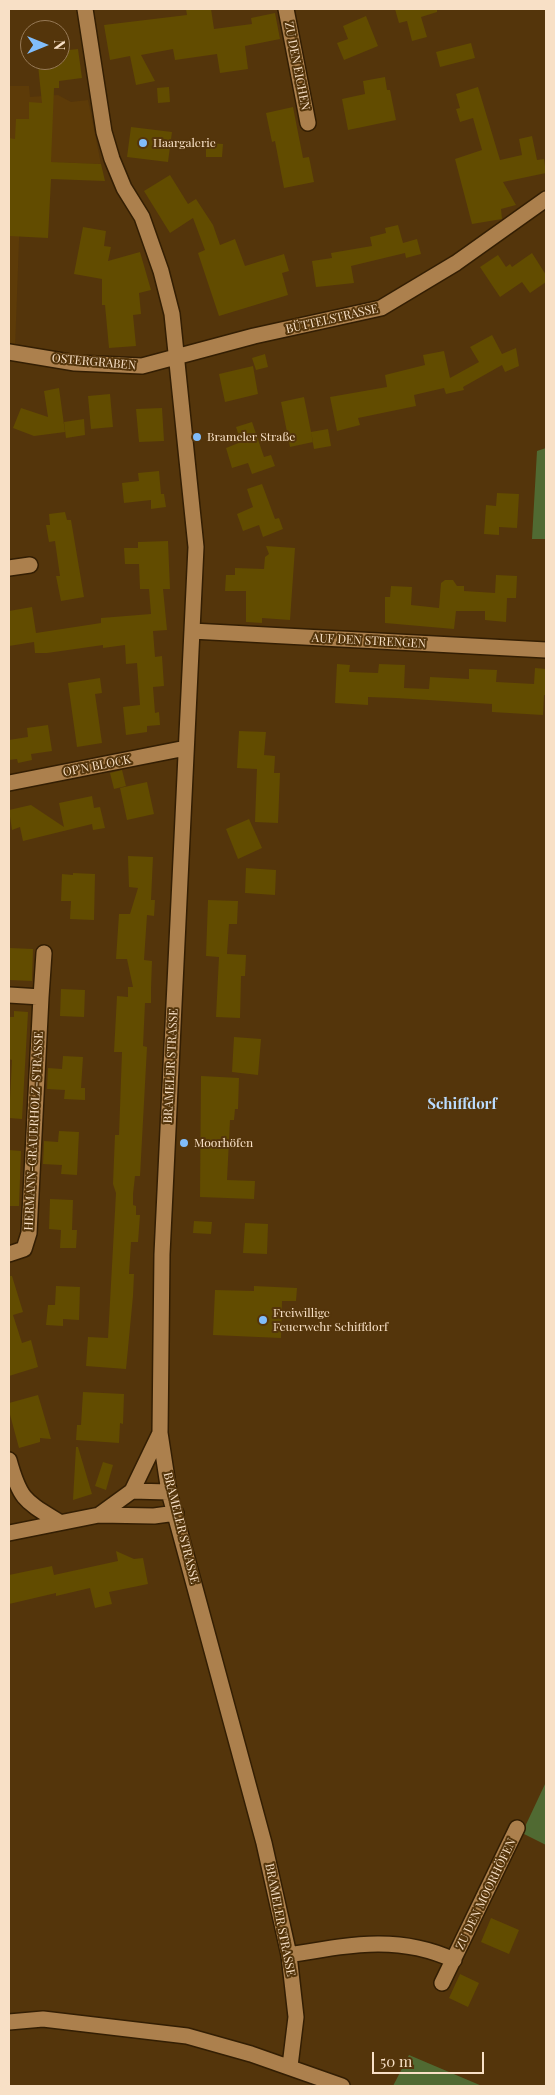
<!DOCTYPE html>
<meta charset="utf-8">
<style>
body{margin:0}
#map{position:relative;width:555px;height:2095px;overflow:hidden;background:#54350b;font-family:"Playfair Display",serif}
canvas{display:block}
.frame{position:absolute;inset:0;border:10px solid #f8e0c6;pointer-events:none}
.north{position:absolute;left:20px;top:20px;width:50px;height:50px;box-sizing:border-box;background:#54350b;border:1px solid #967956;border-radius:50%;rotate:90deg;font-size:14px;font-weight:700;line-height:20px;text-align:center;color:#f8e0c6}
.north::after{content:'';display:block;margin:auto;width:18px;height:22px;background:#81bdfa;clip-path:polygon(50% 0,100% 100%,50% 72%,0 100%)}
.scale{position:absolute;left:372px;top:2052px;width:112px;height:22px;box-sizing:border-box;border:2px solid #f8e0c6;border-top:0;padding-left:6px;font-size:15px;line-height:18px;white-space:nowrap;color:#f8e0c6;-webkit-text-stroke:4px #54350b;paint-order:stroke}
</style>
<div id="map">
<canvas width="555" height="2095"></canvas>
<div class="frame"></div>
<div class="north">N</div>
<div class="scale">50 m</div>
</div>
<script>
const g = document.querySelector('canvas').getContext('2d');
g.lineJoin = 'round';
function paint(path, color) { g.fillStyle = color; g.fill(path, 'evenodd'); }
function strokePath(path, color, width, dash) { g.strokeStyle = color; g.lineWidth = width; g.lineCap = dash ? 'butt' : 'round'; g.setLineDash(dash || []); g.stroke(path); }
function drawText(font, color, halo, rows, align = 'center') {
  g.font = font + ' "Playfair Display",serif'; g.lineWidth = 4; g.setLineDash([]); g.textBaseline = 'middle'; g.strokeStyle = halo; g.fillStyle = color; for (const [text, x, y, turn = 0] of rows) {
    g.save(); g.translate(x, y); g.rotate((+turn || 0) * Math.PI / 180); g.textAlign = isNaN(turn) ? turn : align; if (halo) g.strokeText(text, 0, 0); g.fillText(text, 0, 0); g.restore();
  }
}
paint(new Path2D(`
 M9,86H29L30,97L58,95L71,102L88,100L101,164L22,161L15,347L9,344Z`), '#5d3b08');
paint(new Path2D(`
 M546,448V539H532L537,451Z
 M546,1782V1845L522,1833Z
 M409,2055L482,2086H393Z`), '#506a32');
paint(new Path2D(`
 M186,9H211L214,29L252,24L251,18L275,13L280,39L245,46L248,69L220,73L217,54L175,60L173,49L141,55L155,81L136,85L130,56L110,60L104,25L187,15Z
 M395,9H437V12L421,17L427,37L412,41L407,21L399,23Z
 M366,16L378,46L344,60L337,43L348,39L343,26Z
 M471,43L475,58L440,67L436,52Z
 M78,49L82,78L59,81V88H54L51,162L101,164L105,181L51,179L48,238L9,236V138L15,139L16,119H29V102L42,103L38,65L43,64V60H60V51Z
 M385,77L387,90H390L396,120L348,130L342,99L365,94L363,81Z
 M169,87L170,102L158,103L157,88Z
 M478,87L500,160L522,155L519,139L532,136L537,160L544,159L546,173L503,182L516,205L501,209L502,219L472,224L455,159L482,150L473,118L460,122L456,109L460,108L456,94Z
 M293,107L303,158L309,157L314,182L284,188L275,141L272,142L266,113Z
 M131,127L172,132L168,162L127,157Z
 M206,143L223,144L222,157H206Z
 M170,175L188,204L196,199L213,225L220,245L235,239L245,266L284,254L289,271L282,273L288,295L219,316L198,253L205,250L193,218L170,233L144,191Z
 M398,225L403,243L417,239L421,254L406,258L405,253L351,266L354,283L316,287L312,261L332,258L331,253L372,246L370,237L386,233L385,228Z
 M83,227L106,231L104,246L111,247L108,261L140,252L151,290L139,293L141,314L133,315L136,346L109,348L105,305H102V279L74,274Z
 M532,253L546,275V282L530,293L522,282L500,297L480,267L498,255L506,267L510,264L512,267Z
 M492,335L502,354L516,348L519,366L505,372L502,365L463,387L464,390L446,394L444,388L414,395L416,406L358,418L360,425L337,431L330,397L387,387L385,375L425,365L423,355L444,351L450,378L479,362L470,347Z
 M265,354L268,367L256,370L252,358Z
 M253,366L258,394L225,402L219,374Z
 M59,388L65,432L34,436L13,428L21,408L48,417L44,391Z
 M110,394L113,427L91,429L88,396Z
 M304,397L313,442L290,447L281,402Z
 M162,408L164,441L139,442L136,409Z
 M84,419L85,435L66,438L64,422Z
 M252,422L264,457L271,455L275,466L252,474L248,463L232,468L226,448L241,442L236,427Z
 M328,429L331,446L314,449L311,432Z
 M159,471L161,494H164L166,507L151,509V500L124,503L122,483L139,481L138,473Z
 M262,484L275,519L279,518L283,529L263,537L259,525L243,531L237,514L253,507L247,489Z
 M497,493L519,494L517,528L499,527V535L484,534L486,505L496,506Z
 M65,512L67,520H71L84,597L61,601L56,576H60L55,541L49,542L46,525H50L49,514Z
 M168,541L170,589H163L167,630L153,631L155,657L162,656L164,686L153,687L155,713L159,712L160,725L147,726V732L126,735L123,707L140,705L137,663L126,664L125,645L103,648V645L47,653H35L34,642L9,646V611L32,607L36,633L101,623V618L151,614L149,589H140L139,564H125L124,548H138V542Z
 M266,546L295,548L290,620L262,618V623L246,622V591H225L226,575H235V568L264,569L265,557L269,554Z
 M496,575L517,576L516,598H507L506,622L485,620V611H456L454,629L385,623V597H390L391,586L412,587L411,605L439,608L441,583L445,580H453L457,586H464V591L495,593Z
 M337,664L350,665L349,672L378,673L379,664L405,665L404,688L429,689L430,677L469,679V669L497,670L496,682L534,684L535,668L546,669V695H544L543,715L492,712V704L396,698L368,697V705L335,703Z
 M100,678L102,693L95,694L102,743L77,747L68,683Z
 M48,725L52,751L31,754L32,760L18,763L17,759L9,760V740L28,737L27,728Z
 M239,731L266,732L264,755L275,756L274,773H280L278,823L255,822L257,769L237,768Z
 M122,770L126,786L114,789L110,773Z
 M147,782L154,814L127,820L120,788Z
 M92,796L94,808L100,807L105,828L93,830L92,824L23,841L20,827L12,830L9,810L31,805L64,827L59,803Z
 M249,819L262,848L238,859L226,829Z
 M128,856L153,857L151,900H155L154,916L147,915L144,960L152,961L151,988V1003H145L143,1046L147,1047L140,1176H135L133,1194V1205L136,1206V1215H140L138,1242H131L129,1274H134L133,1296L126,1369L86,1366L88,1337L108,1338L116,1193L113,1184L115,1135H119L122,1052H114L117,996L128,997V987H133L127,959H116L119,914H130L138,888L129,887Z
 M246,868L276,870L275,895L245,893Z
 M73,873L95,874L94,920L70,919L71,901H61L62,874L73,875Z
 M208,900L238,901L237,924H229L227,954L246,955L245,976H241L240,1018L216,1017L219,957L206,956Z
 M9,948L33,949L32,981L9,980Z
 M61,989L85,990L84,1017L60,1016Z
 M14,1011L28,1012L22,1119L9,1118L12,1060L9,1059V1017H14Z
 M234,1037L261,1039L258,1075L232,1072Z
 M63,1056L83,1057L81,1088H85V1100L64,1099L65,1090L47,1089L48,1068L62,1069Z
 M201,1076L239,1078L238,1109H235L234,1120H230L227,1180L255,1181L254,1199L200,1197Z
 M59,1131L79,1132L77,1175L61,1174L62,1165L43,1164L44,1141L58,1142Z
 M9,1150L21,1151L19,1206H9Z
 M50,1199L73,1200L72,1230H77L76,1248H60L61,1230L49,1229Z
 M194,1221L212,1222L211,1234L193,1233Z
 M245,1223L268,1224L267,1254L243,1253Z
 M9,1276H12L23,1312L13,1315L22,1343L31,1340L38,1367L9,1376Z
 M56,1286L80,1287L79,1320L63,1319V1326L46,1325L48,1305H55Z
 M254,1286L297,1288L296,1301H282L281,1338L213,1335L215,1290L254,1291Z
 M83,1392L124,1394L123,1424L120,1423L119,1443L76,1440L77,1425H81Z
 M38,1395L51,1439L40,1438V1442L19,1448L9,1411V1403Z
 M76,1447H78L92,1494L73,1500Z
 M103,1462L113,1465L106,1490L95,1486Z
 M116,1551L134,1559L143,1558L148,1584L109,1592L112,1604L95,1608L90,1588L56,1596V1593L9,1604V1575L52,1566L54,1575L118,1561Z
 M491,1918L519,1930L509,1954L481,1942Z
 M460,1974L479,1983L468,2007L449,1998Z`), '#624c00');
const minor = new Path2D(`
 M85,9L104,132L112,159L124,188L142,217L161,271L172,314L196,547L162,1254L160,1433L169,1492L264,1843L289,1955L296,2017L290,2066
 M286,9L308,123
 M9,352L75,363L142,366L254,336L381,308L456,263L546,199
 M9,568L30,565
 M192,631L546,650
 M9,783L186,748
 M9,995L41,997L29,1233L24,1249L9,1254
 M41,997L44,953
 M9,1460C20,1500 25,1501 59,1522
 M132,1491L169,1492
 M99,1515L132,1491L160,1433
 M9,1533L99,1515L154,1516L176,1513
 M289,1955C348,1945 398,1934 454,1960
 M442,1983L517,1828
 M9,2022L43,2019L187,2036L251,2054L342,2086`);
strokePath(minor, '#331e03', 18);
strokePath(minor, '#ac804d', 15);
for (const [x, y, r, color] of [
 [143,143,5,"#81bdfa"],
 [197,437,5,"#81bdfa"],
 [184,1143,5,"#81bdfa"],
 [263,1320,5,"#81bdfa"]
]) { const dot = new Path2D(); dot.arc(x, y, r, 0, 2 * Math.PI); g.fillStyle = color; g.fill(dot); strokePath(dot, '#54350b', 2); }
drawText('12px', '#f8e0c6', '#54350b', [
 ["ZU DEN EICHEN",297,66,79],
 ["BÜTTELSTRASSE",332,319,-13],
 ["OSTERGRABEN",94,362,5],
 ["AUF DEN STRENGEN",369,641,3],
 ["OP'N BLOCK",97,766,-11],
 ["BRAMELER STRASSE",171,1066,-87],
 ["HERMANN-GRAUERHOLZ-STRASSE",34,1131,-87],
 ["BRAMELER STRASSE",181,1528,76],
 ["ZU DEN MOORHÖFEN",486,1894,-64],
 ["BRAMELER STRASSE",280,1920,79]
]);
drawText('12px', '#f8e0c6', '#54350b', [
 ["Haargalerie",153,143],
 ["Brameler Straße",207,437],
 ["Moorhöfen",194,1143],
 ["Freiwillige",273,1313],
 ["Feuerwehr Schiffdorf",273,1327]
], 'left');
drawText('bold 15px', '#badbfe', '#54350b', [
 ["Schiffdorf",462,1104]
]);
</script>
